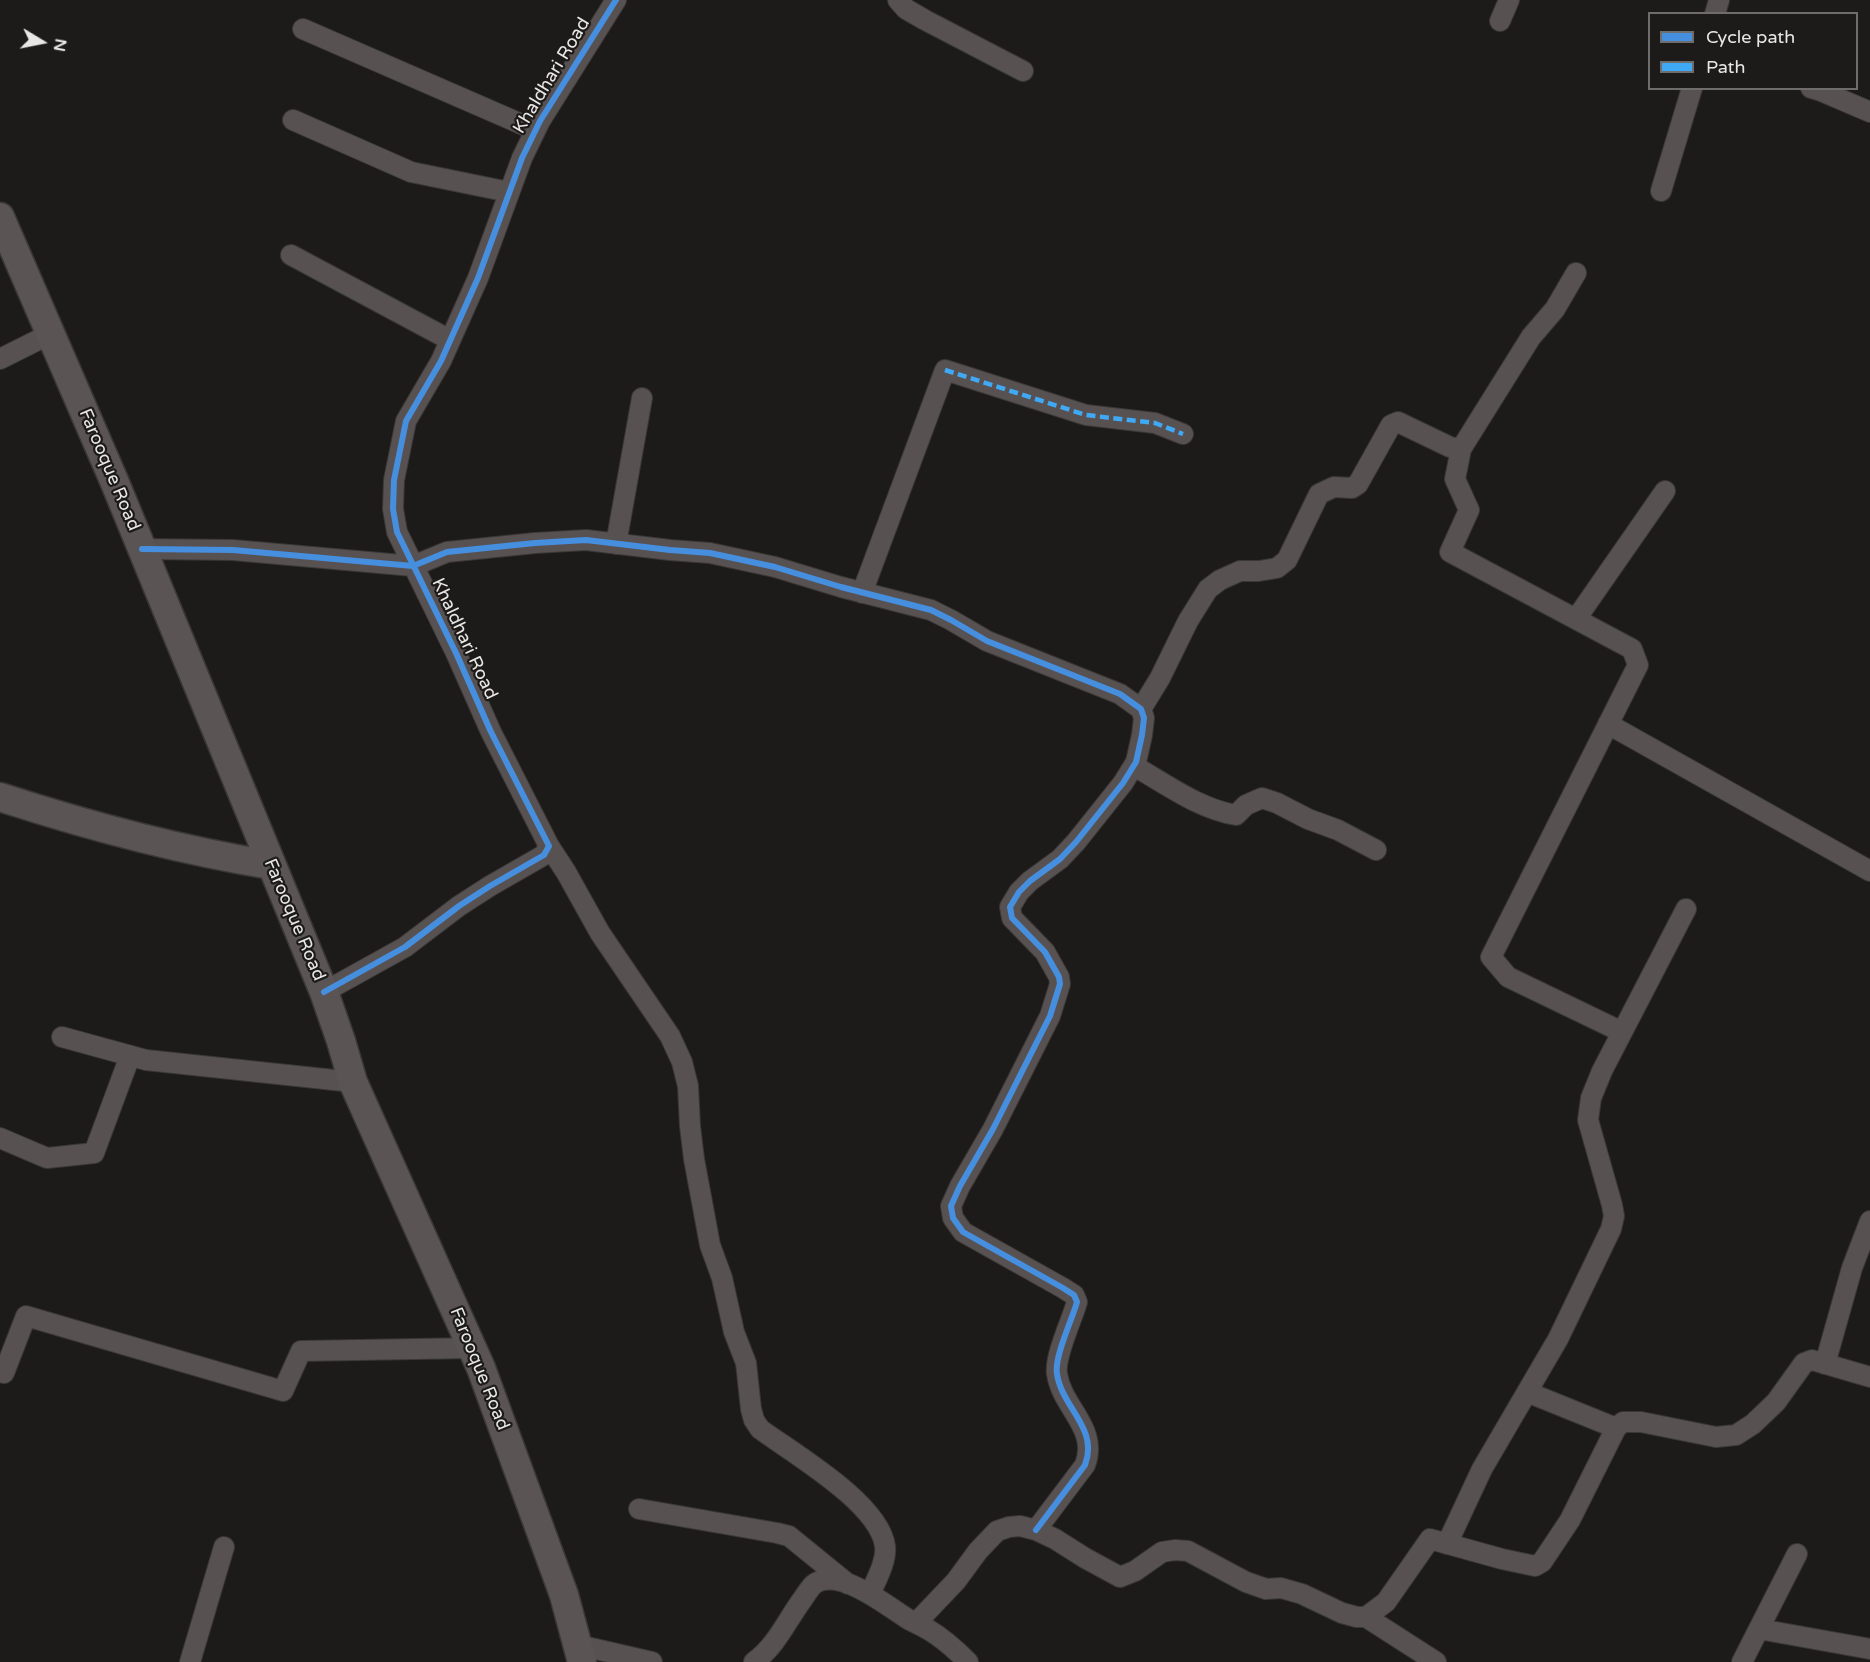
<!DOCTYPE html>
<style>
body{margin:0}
#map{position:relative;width:1870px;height:1662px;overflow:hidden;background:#1c1b1a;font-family:"Varela Round",sans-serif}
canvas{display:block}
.legend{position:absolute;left:1648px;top:12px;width:210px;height:78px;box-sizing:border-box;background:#1d1b19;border:2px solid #6e6d6b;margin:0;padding:8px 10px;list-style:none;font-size:18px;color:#e8e7e5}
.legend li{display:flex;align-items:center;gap:12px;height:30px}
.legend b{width:30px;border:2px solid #6e6d6b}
.north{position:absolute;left:12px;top:12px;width:60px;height:60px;-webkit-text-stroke:4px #1d1b19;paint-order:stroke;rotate:100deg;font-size:16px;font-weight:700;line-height:24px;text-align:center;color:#e8e7e5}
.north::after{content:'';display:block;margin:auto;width:21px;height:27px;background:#e8e7e5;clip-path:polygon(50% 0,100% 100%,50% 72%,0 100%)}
</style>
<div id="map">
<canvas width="1870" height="1662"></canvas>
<ul class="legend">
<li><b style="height:8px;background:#468fdf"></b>Cycle path</li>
<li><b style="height:8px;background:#3fa9f5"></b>Path</li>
</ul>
<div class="north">N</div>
</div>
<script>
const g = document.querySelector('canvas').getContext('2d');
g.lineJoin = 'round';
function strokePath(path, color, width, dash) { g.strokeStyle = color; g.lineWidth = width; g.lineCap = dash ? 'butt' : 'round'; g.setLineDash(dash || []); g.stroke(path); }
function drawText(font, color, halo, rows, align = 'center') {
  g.font = font + ' "Varela Round",sans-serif'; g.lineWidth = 4.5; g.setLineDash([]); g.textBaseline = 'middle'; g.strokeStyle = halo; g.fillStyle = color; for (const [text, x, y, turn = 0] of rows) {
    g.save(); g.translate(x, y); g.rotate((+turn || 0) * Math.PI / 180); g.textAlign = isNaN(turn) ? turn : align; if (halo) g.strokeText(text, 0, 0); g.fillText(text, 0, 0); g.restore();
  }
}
const street = new Path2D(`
 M898,0L906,9L925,20L1023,71
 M1715,14L1719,0
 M1500,21L1509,0
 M303,29L535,130
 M1811,88L1821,91L1870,112
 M293,120L411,172L509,192
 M1661,191L1692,88
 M291,255L450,340
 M0,359L50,334
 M1461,449L1455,479L1469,510L1450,552L1632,649L1638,665L1491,957L1508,977L1622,1032
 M616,544L642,398
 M142,549L233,550L413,566L447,552L535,543L586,540L670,550L710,553L775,567L841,587L931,610L951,620L987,641L1120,694L1141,709L1144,718L1142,735L1136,762L1123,783L1076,842L1060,859L1030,881L1019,892L1010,907L1012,918L1045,952L1059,977L1060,984L1050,1016L993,1129L960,1186L951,1206L953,1218L963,1232L1063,1288L1074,1295L1077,1302C1072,1320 1054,1357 1057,1374C1062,1408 1099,1428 1085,1465L1036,1530
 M862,593L945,370L1086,415L1155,423L1183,434
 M1576,619L1665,491
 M1141,709L1160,678L1188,621L1208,589L1220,580L1240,571H1259L1277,568L1287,560L1319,494L1334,487L1352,488L1358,484L1391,425L1398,422L1450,447L1461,449L1531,337L1555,309L1576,273
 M1608,724L1870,871
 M1134,766C1166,784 1199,809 1236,815L1246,805L1262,798L1277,803L1308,819L1338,830L1376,850
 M549,846L566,872L600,933L670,1036L682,1062L688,1086L690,1126L694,1159L710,1245L722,1278L734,1332L746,1363L751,1409L754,1420L760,1429C794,1454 879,1503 885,1546C887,1561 876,1580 870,1594
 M324,992L405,947L459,906L490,886L544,855L549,846L491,732L456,653L397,532L393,509L394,480L406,421L441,361L478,278L522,158L540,121L616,0
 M62,1037L146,1060L353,1082
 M0,1138L47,1158L94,1153L130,1056
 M1825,1364L1852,1268L1870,1221
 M0,1372L4,1373L26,1316L283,1391L301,1351L473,1348
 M1527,1392L1616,1428
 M639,1509L777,1533L789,1536L848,1584
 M1447,1544L1482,1469L1558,1339L1611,1229L1614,1216L1612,1205L1588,1120L1591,1098L1602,1071L1686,909
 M1366,1617L1436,1662
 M916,1623L956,1581L978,1551L997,1531L1009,1527L1020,1526L1036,1530L1055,1539L1085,1558L1120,1577L1135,1571L1162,1552L1175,1550L1188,1551L1246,1582L1266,1589L1281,1588L1302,1594L1342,1613L1357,1617H1366L1386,1602L1430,1539L1502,1559L1535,1566L1542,1562L1570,1520L1616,1428L1623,1422H1641L1716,1437L1736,1435L1753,1424L1776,1402L1804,1363L1812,1360L1870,1377
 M1759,1629L1870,1649
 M578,1645L652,1662
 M190,1662L224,1547
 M754,1662C776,1646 786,1622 802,1600C805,1596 809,1589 813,1585C837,1565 887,1606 908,1619C915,1623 922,1626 929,1630C944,1639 956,1650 968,1662
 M1742,1662L1797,1554`);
const secondary = new Path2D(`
 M0,217L115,483L324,992L341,1041L353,1082L481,1368L564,1595L582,1662
 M0,797C89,826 179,850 271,865`);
strokePath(street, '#393836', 22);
strokePath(secondary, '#393836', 31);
strokePath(street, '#585152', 20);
strokePath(secondary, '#5b5455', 28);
strokePath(new Path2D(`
 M945,370L1086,415L1155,423L1183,434`), '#3fa9f5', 4.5, [9, 4.5]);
strokePath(new Path2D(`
 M142,549L233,550L413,566L447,552L535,543L586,540L670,550L710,553L775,567L841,587L931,610L951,620L987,641L1120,694L1141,709L1144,718L1142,735L1136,762L1123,783L1076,842L1060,859L1030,881L1019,892L1010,907L1012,918L1045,952L1059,977L1060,984L1050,1016L993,1129L960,1186L951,1206L953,1218L963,1232L1063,1288L1074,1295L1077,1302C1072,1320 1054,1357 1057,1374C1062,1408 1099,1428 1085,1465L1036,1530
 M324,992L405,947L459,906L490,886L544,855L549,846L491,732L456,653L397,532L393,509L394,480L406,421L441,361L478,278L522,158L540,121L616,0`), '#468fdf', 6);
drawText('18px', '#e8e7e5', '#1d1b19', [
 ["Khaldhari Road",552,76,-59],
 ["Farooque Road",109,470,67],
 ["Khaldhari Road",464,639,65],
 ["Farooque Road",294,920,67],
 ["Farooque Road",479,1369,68]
]);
</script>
